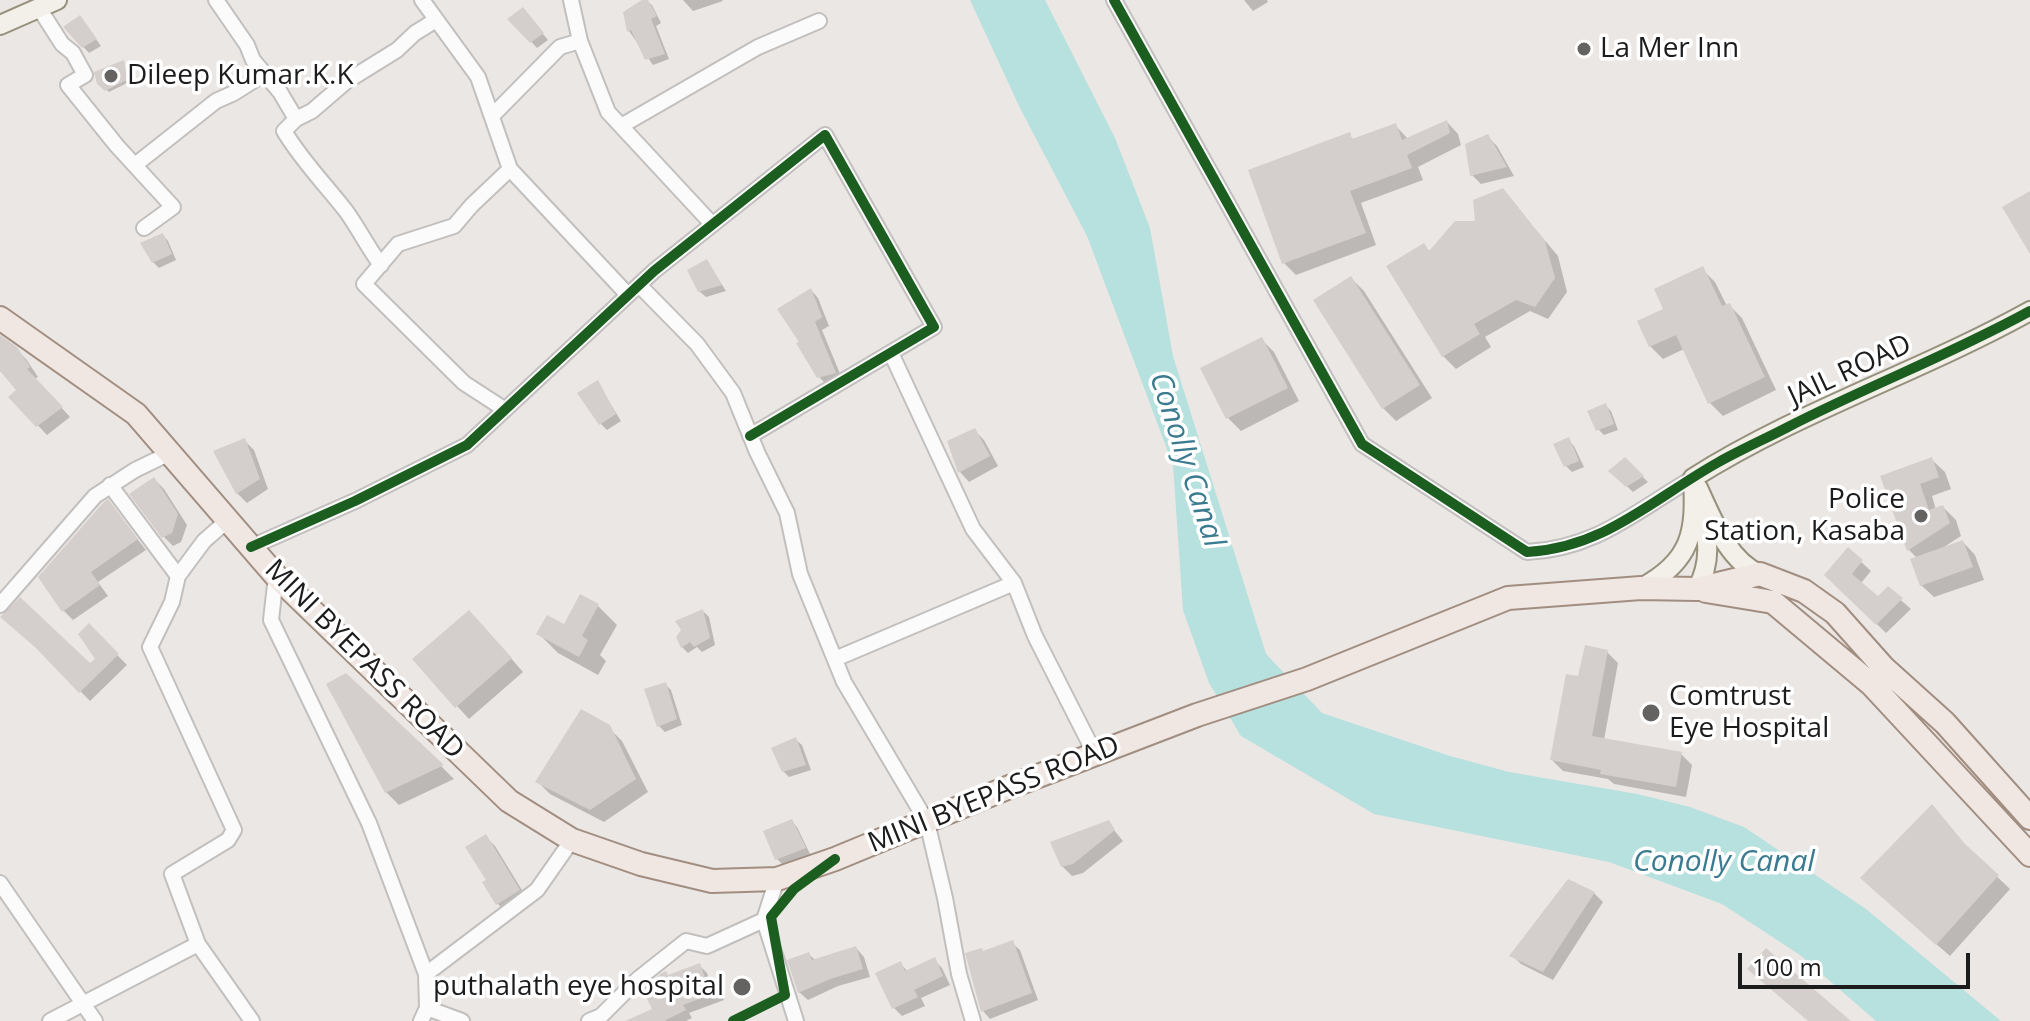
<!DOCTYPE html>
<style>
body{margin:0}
#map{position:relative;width:2030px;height:1021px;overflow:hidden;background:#ebe7e4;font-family:"Open Sans",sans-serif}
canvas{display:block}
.scale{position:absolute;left:1738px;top:953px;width:232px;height:36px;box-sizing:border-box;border:4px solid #1c1c1c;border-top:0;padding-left:10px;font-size:24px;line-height:28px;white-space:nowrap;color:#1c1c1c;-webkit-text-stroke:6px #fff;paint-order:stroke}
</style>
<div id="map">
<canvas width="2030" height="1021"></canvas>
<div class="scale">100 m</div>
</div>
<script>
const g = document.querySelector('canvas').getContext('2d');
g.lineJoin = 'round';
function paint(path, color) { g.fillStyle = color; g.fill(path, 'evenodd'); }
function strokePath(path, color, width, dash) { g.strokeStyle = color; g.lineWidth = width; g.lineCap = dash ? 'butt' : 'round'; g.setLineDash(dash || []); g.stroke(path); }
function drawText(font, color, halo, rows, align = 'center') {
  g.font = font + ' "Open Sans",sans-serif'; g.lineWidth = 7; g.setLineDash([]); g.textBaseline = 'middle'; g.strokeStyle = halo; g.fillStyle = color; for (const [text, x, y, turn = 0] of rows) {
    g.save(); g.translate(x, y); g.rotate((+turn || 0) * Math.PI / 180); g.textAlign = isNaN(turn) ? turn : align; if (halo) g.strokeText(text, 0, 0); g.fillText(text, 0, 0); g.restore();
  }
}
paint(new Path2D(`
 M970,0H1045L1115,138L1150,228L1173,356L1266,654L1322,713L1450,756L1509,772L1637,794L1690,807L1744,827L1866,909L2001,1021H1876L1800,955L1722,904L1609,862L1374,814L1241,736L1209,683L1183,610L1173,465L1087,236L1020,108Z`), '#b6e1de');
paint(new Path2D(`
 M645,0L652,5L661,23L656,26L669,59L653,65L629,31L625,13Z
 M683,0H722L723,1L693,11Z
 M1244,0H1267L1268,2L1253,11Z
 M528,16L548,40L537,48L510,19Z
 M80,18L101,46L89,53L66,28Z
 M123,63L129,82L109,92L99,83Z
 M1447,122L1458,134L1461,145L1418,167L1423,180L1361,203L1376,245L1296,275L1284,263L1349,135L1354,140L1395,125L1408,139Z
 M1488,137L1497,146L1514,176L1481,184L1472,175Z
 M1503,191L1558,256L1567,292L1548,319L1530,311L1485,337L1491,347L1456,369L1443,356L1424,246L1431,252L1477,223Z
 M163,235L168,241L176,260L159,268L153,262Z
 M707,261L726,291L706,297L699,291Z
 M1702,269L1715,282L1727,306L1729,305L1742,318L1776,390L1723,416L1710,403L1684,349L1663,359L1650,346L1666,310Z
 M1351,278L1364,291L1432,398L1396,421L1383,408L1315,301Z
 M811,290L818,298L829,326L822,330L843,381L827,385L819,377Z
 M1262,340L1274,352L1299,401L1241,431L1228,418Z
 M0,341L16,349L26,359L38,377L35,379L70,417L47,435L11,397L19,390L0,371Z
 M597,382L621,421L607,430L601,424Z
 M1605,405L1611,411L1618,430L1604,435L1598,429Z
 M975,431L984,440L998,466L969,482L960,472L950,442Z
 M244,440L254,450L268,489L247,503L237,493L216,452Z
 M1568,440L1574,446L1584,467L1572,472L1566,466Z
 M1625,460L1648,482L1633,492L1611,471Z
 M1932,460L1945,472L1951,489L1932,496L1936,510L1943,507L1956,520L1961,536L1944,547L1963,542L1975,555L1984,580L1934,597L1921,585L1917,558L1909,550L1883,477Z
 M154,479L164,489L187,525L181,542L173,546L164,537Z
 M108,502L146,550L98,582L108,596L73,620L63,610Z
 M1848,550L1871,571L1861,583L1878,599L1888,589L1911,609L1886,633L1827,575Z
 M598,606L617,625L600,655L606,661L598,675L558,653L539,634L565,627Z
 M703,611L709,617L715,645L702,652L697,647L688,653L682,647Z
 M482,625L523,672L469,719L457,706Z
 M89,626L127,665L90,701L46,656L90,666L97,659Z
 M1607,652L1618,663L1604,740L1681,754L1692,765L1686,797L1614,784L1608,779L1563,771L1552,760L1579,678Z
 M346,676L442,767L454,779L399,805L386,792Z
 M665,684L671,690L682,725L665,732L659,726L646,691Z
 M608,727L622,741L648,792L604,822L550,794L537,781Z
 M796,740L802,745L811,770L789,777L783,771Z
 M791,821L797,827L810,854L783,865L777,859Z
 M1108,823L1123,841L1083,873L1072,876L1062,866Z
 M486,837L495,846L528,900L507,914L498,904L484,883L488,880Z
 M1973,854L2010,889L1950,956L1875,891Z
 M1594,893L1603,902L1553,980L1521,964L1512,955Z
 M1012,943L1020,950L1038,1000L990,1019L983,1011L984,952Z
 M856,948L864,957L870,977L838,986L808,1000L799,992L809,954L816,961Z
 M934,960L942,968L950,985L921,998L925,1006L902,1016L894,1008L900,963L908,972Z
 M700,966L707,973L710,982L719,989L724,1000L689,1013L692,1018L686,1021H632L655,1010L668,976Z`), '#0003');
paint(new Path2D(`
 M642,0H648L657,16L651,19L665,54L645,60L631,30L627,32L623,12Z
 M523,7L544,33L530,43L507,19Z
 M80,15L97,39L82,48L63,27Z
 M124,60L127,80L105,91L97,84L94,72Z
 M1447,120L1450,133L1407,155L1412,168L1350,191L1366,233L1282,264L1248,170L1350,132L1352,139L1396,123L1402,140Z
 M1488,134L1507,167L1470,176L1465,144Z
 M1503,188L1545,241L1555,278L1535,307L1516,300L1474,324L1480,334L1442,357L1386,266L1424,243L1429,251L1455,221H1475L1473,200Z
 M2030,191V254L2002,207Z
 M163,233L172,254L152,263L140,243Z
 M707,259L722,285L698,292L687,270Z
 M1703,266L1722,306L1730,303L1765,377L1708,404L1676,335L1649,347L1637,321L1663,309L1654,289Z
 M1351,276L1420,385L1382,409L1313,300Z
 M811,288L822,317L815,322L836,373L817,378L796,343L799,342L777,309Z
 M0,335L17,347L30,367L27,369L63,407L36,427L8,397L16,390L0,371Z
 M1262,337L1288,388L1226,419L1200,368Z
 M598,380L616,414L599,425L577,393Z
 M1606,403L1614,424L1596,431L1587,411Z
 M975,428L990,456L958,473L947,441Z
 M1569,437L1579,461L1564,467L1553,444Z
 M245,438L260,479L236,494L213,451Z
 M1625,457L1644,476L1626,487L1608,471Z
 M1932,457L1939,477L1920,484L1929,510L1943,505L1950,523L1907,551L1880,476Z
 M154,477L178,514L172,533L162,538L129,494Z
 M108,499L138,539L91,572L100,585L62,612L38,577L102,504Z
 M1963,540L1973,567L1920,586L1910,559Z
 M1848,547L1863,560L1852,574L1878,596L1888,586L1903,598L1876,625L1824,575Z
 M580,594L599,604L582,636L588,640L579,657L536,634L547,615L564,624Z
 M20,597L90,663L95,659L78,634L89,623L119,654L79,693L36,648L0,617Z
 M703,609L710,638L694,647L690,642L681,648L676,637L681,630L675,621Z
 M469,610L512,658L455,708L412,659Z
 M1585,645L1608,650L1592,736L1682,752L1676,787L1600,774L1601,770L1550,760L1566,674L1578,676Z
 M346,673L444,765L385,793L326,684Z
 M666,682L677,719L657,727L644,689Z
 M581,709L610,725L636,779L590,810L535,782Z
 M796,737L806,765L782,772L771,748Z
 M1932,804L1965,844L1999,875L1936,945L1860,878Z
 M792,819L806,848L775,860L763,831Z
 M1109,820L1115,830L1073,864L1061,867L1050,842Z
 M486,834L520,890L496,905L482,882L486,880L465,847Z
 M1568,879L1595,892L1543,972L1509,956Z
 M1013,940L1032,993L981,1012L965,953L982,948L983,951Z
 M856,946L863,969L830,979L798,993L787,960L809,952L812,960Z
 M1766,948L1851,1021H1808L1747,969Z
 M935,957L943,976L914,990L918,997L892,1009L875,973L901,961L905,971Z
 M700,963L706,981L712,979L717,992L683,1005L686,1010L664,1021H625L652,1009L642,989L662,973L666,971L668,975Z`), '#d4cfcc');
const street = new Path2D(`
 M216,0L247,45L253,60L280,92L296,119L284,131C302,161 325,184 346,211C359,229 368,248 381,265
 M422,0L478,77L510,169
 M571,0L580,41L608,112L712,224
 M1114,0L1362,444L1527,552C1596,549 1636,511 1693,478
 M39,8L62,44L73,53L85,75L68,85L117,146L173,207L144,228
 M492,116L560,47L580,41
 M296,119L312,111L347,81L397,50L415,33L436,20
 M621,126L758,47L819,21
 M135,165L216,101L234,93L264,74
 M639,285L697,344L733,393L757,452L787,513L800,574L844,682L927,822L945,898L959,974L973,1021
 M891,353L973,529L1014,583L1035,636L1095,754
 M504,409L464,383L364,284L398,244L454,226L472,205L510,169L628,295
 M110,485L178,576
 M251,547L355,501L467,445L654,271L825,135L934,327L750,436
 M276,576L271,620L369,823L426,974L537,890L572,840
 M0,605L95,496L135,470L168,454
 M835,659L1014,583
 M777,879L764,920L796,1021
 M0,883L95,1021
 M198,944L172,874L228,840L234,830L150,647L172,602L178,576L204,541L228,520
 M427,1008L462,1021
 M50,1021L198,944L252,1021
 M421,1021L427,1008L426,974
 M589,1021L601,1016L638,979L686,941L707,946L764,920`);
const secondary = new Path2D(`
 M0,25L57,0
 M1693,478C1799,411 1920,372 2030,311
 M1698,488C1712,518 1728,561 1760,574
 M1641,588C1692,561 1696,532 1693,478
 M1697,589C1712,561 1708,539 1701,508`);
const primary = new Path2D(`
 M0,318L136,414L276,576L509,801L572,840L641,864L712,881L777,879L835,859L1007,788L1197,715L1307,679L1508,598L1641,588L1697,589L1760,574L1804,591L1835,613L1884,668L1945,723L2030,818
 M1706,591L1773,602L1871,684L2030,855`);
strokePath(street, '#c2c0bf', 18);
strokePath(secondary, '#96917c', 22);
strokePath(primary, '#a18e81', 26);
strokePath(street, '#fcfbfb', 14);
strokePath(secondary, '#f3f0e9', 18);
strokePath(primary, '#f0e7e3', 22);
strokePath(new Path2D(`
 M1114,0L1362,444L1527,552C1604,548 1653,499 1717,463C1740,450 1765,439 1788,427C1868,386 1952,354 2030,311
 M251,547L355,501L467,445L654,271L825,135L934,327L750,436
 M733,1021L785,995L771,917L794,889L835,859`), '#1b5e20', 10);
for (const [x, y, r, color] of [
 [1584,49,8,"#646362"],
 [111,76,8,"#646362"],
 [1921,516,8,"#646362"],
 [1651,713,10,"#646362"],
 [742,987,10,"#646362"]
]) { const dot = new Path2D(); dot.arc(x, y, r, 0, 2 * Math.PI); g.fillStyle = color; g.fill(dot); strokePath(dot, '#fff', 3); }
drawText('28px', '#1c1c1c', '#fff', [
 ["La Mer Inn",1600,49],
 ["Dileep Kumar.K.K",127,76],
 ["Police",1905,500,"right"],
 ["Station, Kasaba",1905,532,"right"],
 ["Comtrust",1669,697],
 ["Eye Hospital",1669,729],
 ["puthalath eye hospital",724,987,"right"]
], 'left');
drawText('28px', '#1c1c1c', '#fff', [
 ["JAIL ROAD",1850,371,-25],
 ["MINI BYEPASS ROAD",364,660,45],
 ["MINI BYEPASS ROAD",994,795,-22]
]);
drawText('italic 30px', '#3b7b90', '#fff', [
 ["Conolly Canal",1186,460,72],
 ["Conolly Canal",1724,862]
]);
</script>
